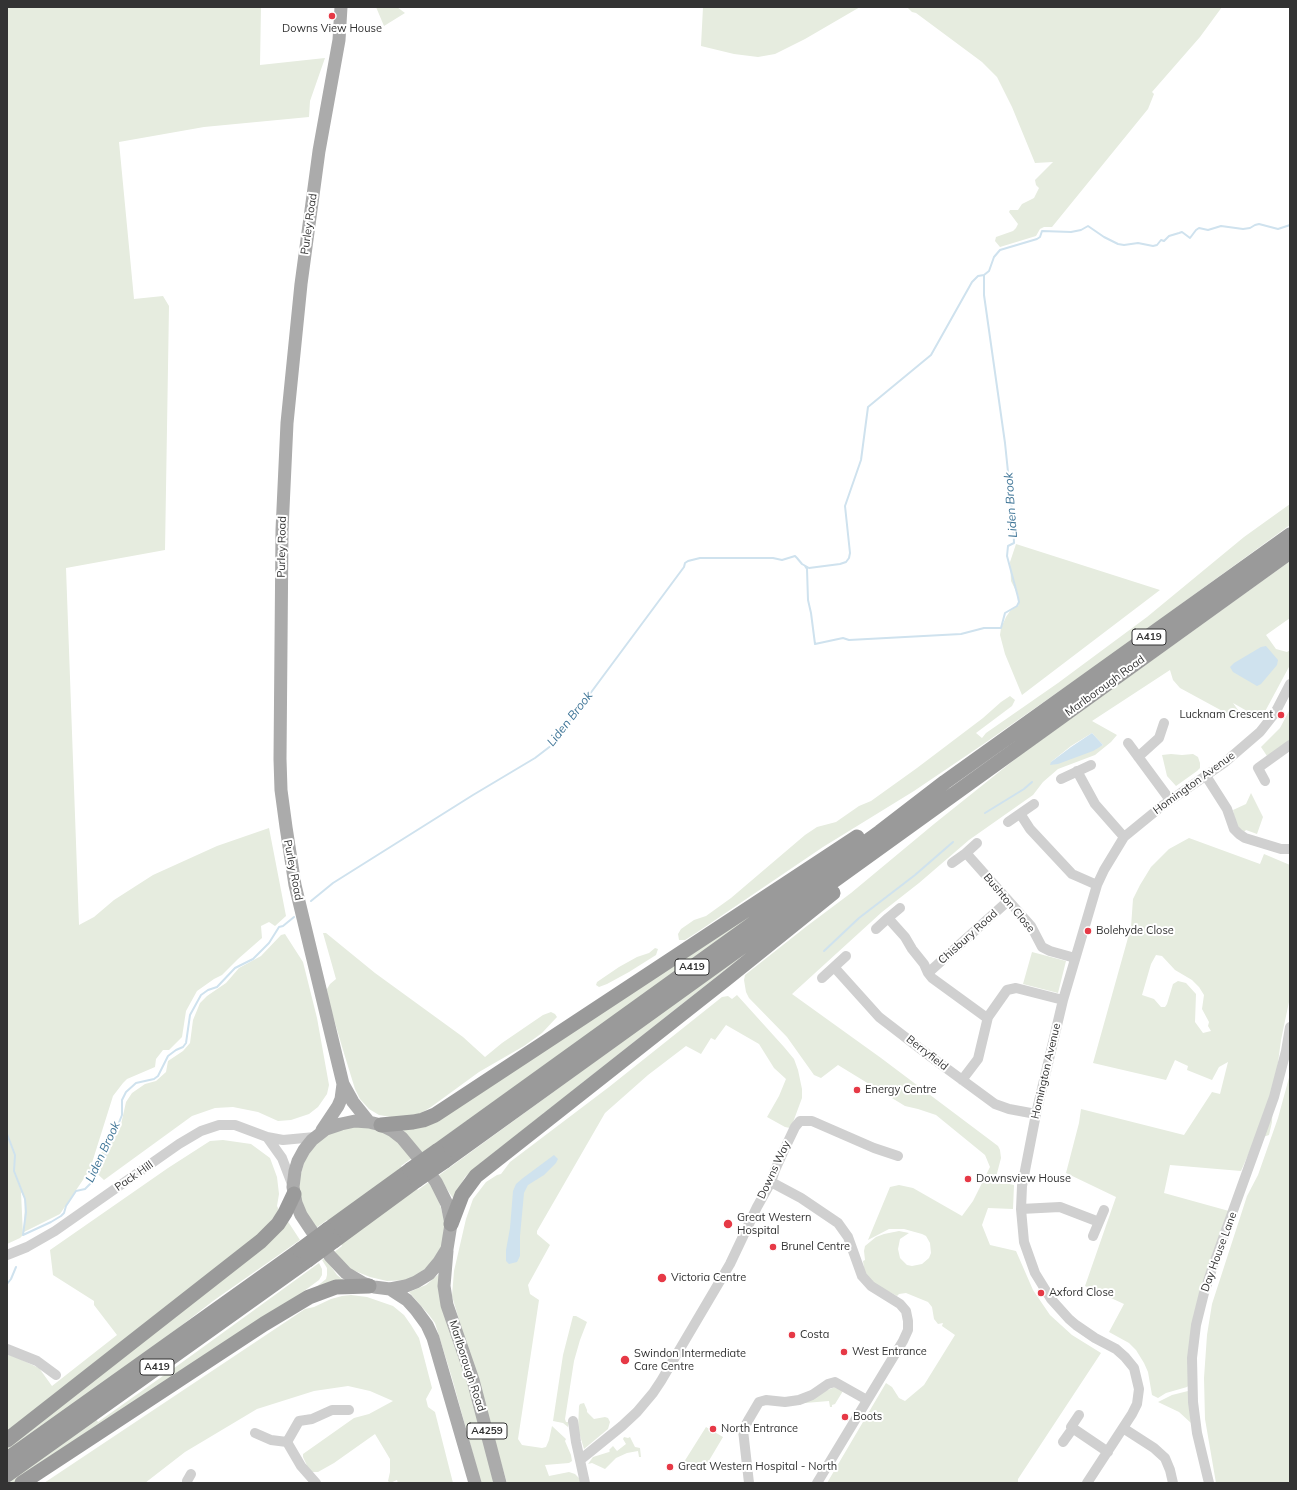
<!DOCTYPE html>
<html>
<head>
<meta charset="utf-8">
<style>
	body { margin:0 }
	#map { position:relative; width:1297px; height:1490px; overflow:hidden; background:#fff; font-family:Mulish,sans-serif }
	canvas { display:block }
	.frame { position:absolute; inset:0; border:8px solid #333; pointer-events:none }
</style>
</head>
<body>
<div id="map">
<canvas width="1297" height="1490"></canvas>
<div class="frame"></div>
</div>
<script>
const ctx = document.querySelector('canvas').getContext('2d');
ctx.lineJoin = 'round';
function paint(path, color) {
  ctx.fillStyle = color;
  ctx.fill(path, 'evenodd');
}
function toPath(rows) {
  const path = new Path2D();
  for (const r of rows) {
    path.moveTo(r[0], r[1]);
    for (let i = 2; i < r.length; i += 2) path.lineTo(r[i], r[i + 1]);
  }
  return path;
}
function trace(path, color, width, dash) {
  ctx.strokeStyle = color;
  ctx.lineWidth = width;
  ctx.lineCap = dash ? 'butt' : 'round';
  ctx.setLineDash(dash || []);
  ctx.stroke(path);
}
function drawText(font, color, halo, rows, align = 'center') {
  ctx.font = font + ' Mulish,sans-serif';
  ctx.lineWidth = 4;
  ctx.setLineDash([]);
  ctx.textBaseline = 'middle';
  ctx.strokeStyle = halo;
  ctx.fillStyle = color;
  for (const [text, x, y, turn = 0] of rows) {
    ctx.save();
    ctx.translate(x, y);
    ctx.rotate((+turn || 0) * Math.PI / 180);
    ctx.textAlign = isNaN(turn) ? turn : align;
    if (halo) ctx.strokeText(text, 0, 0);
    ctx.fillText(text, 0, 0);
    ctx.restore();
  }
}
paint(toPath([
	[7,7,261,7,260,65,325,58,310,101,309,117,204,127,119,142,134,299,163,296,169,306,165,550,66,568,79,925,94,917,114,900,153,875,217,846,269,828,286,916,275,926,269,922,261,926,262,938,238,959,222,975,214,979,197,991,186,1011,182,1037,169,1050,163,1050,156,1059,155,1067,127,1079,123,1083,113,1096,91,1166,120,1129,126,1102,132,1093,145,1084,156,1081,166,1072,168,1061,183,1051,190,1043,193,1020,200,1003,207,996,226,983,239,968,261,956,281,935,285,934,303,962,317,1018,329,1085,327,1094,318,1107,309,1114,291,1120,278,1121,258,1112,233,1107,215,1108,192,1116,104,1180,91,1168,60,1214,24,1232,25,1199,21,1192,23,1235,20,1238,7,1244],
	[376,7,397,7,405,13,384,26],
	[703,7,860,7,805,39,775,54,758,57,734,54,701,46],
	[907,7,1222,7,1200,37,1152,92,1154,94,1148,109,1052,227,1044,227,1040,229,1036,236,1000,247,995,241,996,237,1013,231,1016,228,1018,224,1009,212,1010,210,1018,210,1022,204,1034,198,1039,188,1036,185,1035,180,1053,162,1035,163,1012,107,997,77,982,62,916,13,912,12],
	[1290,504,1290,525,1111,655,985,743,914,791,823,847,696,933,685,940,679,940,678,934,681,929,694,920,706,916,731,898,805,835,817,827,836,822,859,806,871,801,917,768,983,718,1001,702,1010,696,1015,700,1012,706,976,733,982,738,986,733,1058,683,1147,617,1244,537],
	[1016,544,1160,590,1022,695,1005,654,1000,635,1001,628,1006,617,1010,611,1019,605,1019,597,1011,581,1010,562],
	[1290,561,1290,618,1266,635,1276,649,1287,652,1290,650,1290,665,1261,719,1233,703,1241,714,1239,717,1226,713,1180,688,1173,680,1170,670,1092,721,1117,735,1111,742,1095,755,1058,769,1043,782,1033,795,969,840,919,883,882,912,792,994,881,1058,998,1146,1000,1150,1001,1158,995,1181,1014,1185,1013,1209,988,1208,982,1225,990,1245,1016,1251,1033,1290,1050,1315,1072,1335,1101,1353,1018,1479,1018,1483,827,1483,886,1383,892,1387,899,1398,905,1401,924,1385,955,1335,942,1326,943,1323,938,1324,934,1319,932,1307,928,1302,906,1293,899,1294,897,1296,874,1284,865,1275,863,1261,865,1260,864,1251,865,1246,876,1237,884,1234,899,1231,909,1233,900,1239,898,1249,900,1258,907,1265,912,1266,922,1264,929,1258,931,1253,930,1243,926,1236,922,1234,904,1229,889,1229,868,1240,890,1187,899,1185,913,1188,962,1216,973,1201,990,1167,985,1155,936,1115,918,1109,905,1106,838,1065,821,1078,814,1075,787,1037,749,998,746,992,744,980,745,975,807,926,851,893,934,824,1019,756],
	[1092,733,1103,745,1083,754,1051,762,1071,746],
	[1290,709,1290,742,1267,756,1261,747,1280,728],
	[1171,754,1182,755,1193,754,1198,757,1200,763,1200,768,1197,771,1176,786,1167,776,1163,759,1162,755],
	[1251,793,1263,817,1257,834,1246,830,1244,832,1240,829,1236,824,1233,810,1246,804],
	[1189,838,1260,864,1264,854,1290,865,1290,997,1281,1040,1273,1100,1272,1122,1269,1135,1263,1137,1256,1137,1241,1171,1170,1165,1164,1193,1229,1211,1206,1281,1189,1385,1187,1387,1166,1393,1158,1398,1152,1395,1148,1372,1144,1363,1136,1350,1129,1343,1109,1332,1124,1304,1085,1286,1116,1197,1066,1173,1079,1123,1081,1109,1184,1135,1212,1092,1220,1094,1228,1062,1219,1067,1212,1080,1187,1070,1188,1066,1175,1060,1166,1080,1093,1063,1131,927,1133,899,1140,885,1151,867,1169,849],
	[1156,955,1162,956,1175,970,1192,980,1199,987,1204,995,1202,1009,1209,1022,1208,1026,1211,1031,1203,1033,1195,1022,1196,994,1186,983,1178,981,1173,984,1167,1004,1165,1007,1161,1007,1154,999,1142,995,1151,964],
	[798,883,422,1153,403,1130],
	[777,929,477,1166,465,1177,453,1198,438,1176],
	[323,933,326,933,375,973,463,1037,485,1057,502,1043,543,1015,551,1012,555,1014,557,1017,542,1033,524,1046,479,1072,431,1107,418,1115,391,1117,379,1115,369,1109,360,1099,355,1089,343,1050,328,999,327,989,330,984,336,979],
	[655,948,658,949,656,955,629,972,607,984,599,987,596,985,597,982,619,967,637,957,649,953],
	[1032,952,1066,961,1058,993,1023,984],
	[737,995,784,1047,794,1059,798,1070,802,1089,802,1098,792,1125,790,1128,785,1127,767,1117,779,1096,786,1079,774,1068,759,1044,726,1025,715,1040,711,1038,701,1054,686,1046,648,1075,605,1113,537,1231,537,1234,550,1245,528,1285,530,1294,539,1300,518,1439,522,1445,542,1448,546,1447,549,1440,552,1426,566,1439,565,1441,571,1455,572,1461,569,1463,545,1465,549,1476,569,1472,575,1474,580,1479,581,1483,507,1483,452,1296,454,1271,466,1219,473,1199,486,1182,497,1175,501,1174,510,1162,609,1087,722,997,728,996,732,999],
	[1290,1074,1290,1483,1216,1483,1205,1419,1204,1378,1207,1335,1212,1304,1247,1196,1258,1175,1278,1118],
	[362,1126,392,1135,412,1158,401,1166,404,1170,330,1223,327,1220,316,1228,305,1213,299,1191,299,1180,305,1160,315,1143,334,1130],
	[223,1140,251,1144,270,1158,277,1177,279,1194,277,1206,279,1210,275,1216,261,1232,7,1434,7,1353,39,1368,52,1386,117,1335,94,1305,94,1301,53,1275,50,1250,168,1168,210,1141],
	[429,1182,437,1194,445,1223,442,1246,429,1266,409,1280,387,1281,370,1277,350,1269,333,1253,342,1246,340,1242,416,1188,418,1190],
	[287,1220,300,1240,213,1301,177,1329,7,1451,7,1445],
	[325,1258,337,1275,343,1280,316,1287,326,1279,327,1275,327,1268,322,1260],
	[319,1263,322,1269,322,1275,319,1280,304,1291,305,1294,17,1483,7,1483,96,1419,98,1422,177,1366],
	[439,1274,462,1358,495,1483,481,1483,452,1378,435,1323,429,1315,409,1292,426,1285],
	[351,1295,367,1297,393,1306,404,1315,411,1325,419,1338,432,1388,426,1399,428,1407,435,1412,453,1483,398,1483,397,1480,390,1483,388,1481,390,1472,390,1459,375,1434,334,1463,318,1472,310,1472,303,1457,303,1454,354,1418,369,1414,393,1401,370,1391,348,1386,314,1391,257,1409,185,1452,145,1483,44,1483,305,1309,314,1307,331,1299,342,1296],
	[573,1316,576,1316,587,1322,580,1340,574,1361,565,1419,566,1422,569,1422,568,1427,563,1423,553,1421,563,1355],
	[835,1387,843,1391,835,1404,832,1405,832,1407,830,1407,829,1401,793,1404],
	[1188,1391,1191,1423,1179,1412,1158,1402,1172,1395],
	[584,1403,587,1410,587,1412,594,1419,605,1417,608,1418,610,1422,608,1429,584,1449,578,1429,579,1406,580,1404],
	[706,1427,723,1437,707,1464,684,1462],
	[624,1437,628,1438,630,1437,635,1447,640,1448,641,1457,639,1457,638,1451,627,1453,616,1458,605,1469,592,1463,588,1464,593,1457,609,1452,610,1451,609,1450,613,1446,617,1451,626,1444,623,1439]
]), '#e6ecdf');
paint(toPath([
	[1266,646,1278,660,1277,665,1261,684,1257,686,1233,672,1230,667,1234,663,1261,647],
	[1092,733,1103,745,1093,751,1058,764,1050,765,1051,762,1071,747],
	[554,1155,558,1159,556,1163,544,1175,528,1185,524,1193,520,1236,520,1256,517,1262,509,1264,506,1261,506,1250,510,1228,513,1191,516,1184,523,1178]
]), '#cfe2ee');
trace(toPath([
	[805,566,807,569,808,600,811,613,815,644,843,638,849,640,961,634,984,628,1001,628,1005,613,1017,606,1019,602,1018,597,1007,556,1008,546,1014,543,1013,520,1005,443,984,295,984,275],
	[985,813,1024,789,1032,782],
	[311,901,333,883,473,795,535,758,552,745,684,567,685,563,688,561,700,558,773,558,782,560,795,556,797,558,802,564,809,568,840,564,846,562,849,558,850,553,845,506,861,460,868,407,931,355,972,282,978,276,984,275,989,271,994,257,1000,250,1037,239,1040,237,1042,231,1071,232,1081,230,1088,226,1104,237,1118,244,1124,245,1138,243,1153,246,1157,245,1161,240,1164,241,1169,236,1179,233,1182,232,1190,238,1196,230,1199,228,1208,230,1221,226,1243,229,1250,228,1255,225,1259,224,1278,229,1290,225],
	[824,951,859,918,915,875,953,842],
	[7,1134,15,1155,14,1171,25,1199,26,1212,23,1235],
	[23,1235,51,1222,61,1216,64,1213,66,1206,76,1191,85,1189,92,1182,101,1165,116,1130,122,1115,122,1100,126,1092,136,1083,154,1079,158,1076,168,1056,176,1050,183,1047,186,1043,190,1015,201,995,208,990,217,987,235,968,253,959,269,943,279,927,283,926,294,917],
	[7,1284,11,1279,16,1267]
]), '#cfe2ee', 2);
trace(toPath([
	[1128,743,1170,800],
	[1138,757,1159,738,1164,723],
	[1077,771,1095,804,1124,837],
	[1206,776,1227,809,1234,829,1239,834,1245,838,1281,849,1290,849],
	[1061,779,1091,765],
	[1265,781,1258,768,1290,745],
	[1021,815,1030,829,1072,874,1097,885],
	[1008,822,1034,804],
	[977,843,966,853,1031,926,1042,947,1050,951,1075,958],
	[952,863,966,853],
	[888,918,900,908],
	[876,929,888,918,905,937,912,949,924,964,928,973,932,978,987,1018],
	[846,956,834,967,879,1017,931,1057,995,1104,1009,1109,1036,1114],
	[928,973,1008,901],
	[822,978,834,967],
	[962,1080,978,1059,988,1017,1007,990,1016,988,1063,1000],
	[267,1137,282,1158,292,1184],
	[771,1182,801,1198,838,1223,848,1237,862,1276,871,1286,900,1304,906,1311,908,1321,908,1330,903,1341,817,1483],
	[1021,1209,1060,1207,1099,1222],
	[1093,1236,1104,1210],
	[7,1255,27,1247,55,1231,179,1144,201,1131,219,1125,235,1125,267,1137,283,1140,315,1137],
	[7,1349,37,1361,56,1375],
	[1079,1415,1071,1427,1108,1452],
	[573,1421,576,1442,585,1483],
	[1123,1428,1154,1448,1165,1458,1170,1470,1173,1483],
	[255,1433,271,1440,287,1442],
	[287,1442,299,1421,312,1419,332,1410,349,1410],
	[287,1442,301,1466,316,1483],
	[1063,1442,1073,1428],
	[580,1460,622,1426,637,1412,653,1393,661,1381,730,1264,757,1207,771,1182,775,1170,786,1146,795,1127,800,1121,812,1121,874,1148,898,1156],
	[187,1481,191,1474],
	[749,1483,743,1430,749,1419,759,1402,766,1400,785,1402,799,1400,812,1395,828,1384,835,1382,867,1400],
	[1087,1483,1132,1414,1137,1404,1139,1389,1134,1368,1125,1357,1116,1349,1095,1338,1076,1325,1069,1319,1051,1299,1035,1273,1024,1242,1021,1209,1022,1186,1036,1114,1063,1000,1097,885,1104,870,1124,837,1162,806,1224,763,1260,732,1275,713,1290,684],
	[1209,1483,1197,1433,1193,1402,1192,1358,1196,1325,1204,1293,1212,1269,1274,1097,1286,1051,1290,1027]
]), '#d0d0d0', 10);
trace(toPath([
	[341,7,339,40,319,151,301,284,287,423,282,530,280,759,281,790,286,827,295,885,343,1084,353,1102,369,1122],
	[355,1121,369,1122,381,1125,393,1131,402,1138,417,1156,436,1182,447,1204,451,1224,447,1249,439,1262,429,1274,416,1282,406,1286,390,1289,374,1287,363,1283,346,1273,330,1256,311,1230,301,1215,296,1203,293,1187,295,1171,298,1161,304,1150,312,1140,326,1129,341,1124,355,1121],
	[322,1130,338,1106,341,1099,343,1084],
	[447,1251,444,1286,447,1305,473,1380,500,1483],
	[390,1289,407,1300,416,1310,427,1325,433,1338,475,1483]
]), '#ababab', 13);
trace(toPath([
	[381,1125,413,1122,423,1120,435,1115,857,837],
	[437,1151,880,832,945,782,1290,535],
	[445,1161,1290,552],
	[451,1224,462,1195,476,1176,726,979,833,893],
	[327,1230,410,1170],
	[334,1241,417,1180],
	[7,1440,261,1241,278,1224,285,1213,294,1194],
	[7,1459,300,1250],
	[7,1475,308,1260],
	[22,1483,264,1324,309,1297,336,1287,369,1286]
]), '#9a9a9a', 15);
trace(toPath([
	[410,1170,437,1151],
	[417,1180,445,1161],
	[300,1250,327,1230],
	[308,1260,334,1241]
]), '#9a9a9a', 15);
for (const [x, y, r, color] of [
	[332,16,4,"#e63946"],
	[1281,715,4,"#e63946"],
	[1088,931,4,"#e63946"],
	[857,1090,4,"#e63946"],
	[968,1179,4,"#e63946"],
	[728,1224,5,"#e63946"],
	[773,1247,4,"#e63946"],
	[662,1278,5,"#e63946"],
	[1041,1293,4,"#e63946"],
	[792,1335,4,"#e63946"],
	[844,1352,4,"#e63946"],
	[625,1360,5,"#e63946"],
	[845,1417,4,"#e63946"],
	[713,1429,4,"#e63946"],
	[670,1467,4,"#e63946"]
]) {
  const dot = new Path2D();
  dot.arc(x, y, r, 0, 2 * Math.PI);
  ctx.fillStyle = color;
  ctx.fill(dot);
  trace(dot, '#fff', 1.5);
}
for (const [x, y, w] of [
	[1149,637,34],
	[692,967,34],
	[157,1367,34],
	[487,1431,40]
]) {
  const box = new Path2D();
  box.roundRect(x - w / 2, y - 8, w, 16, 3);
  ctx.fillStyle = '#fff';
  ctx.fill(box);
  trace(box, '#333', 1);
}
drawText('bold 10px', '#333', null, [
	["A419",1149,637],
	["A419",692,967],
	["A419",157,1367],
	["A4259",487,1431]
]);
drawText('11px', '#333', '#fff', [
	["Downs View House",332,29,"center"],
	["Lucknam Crescent",1273,715,"right"],
	["Bolehyde Close",1096,931],
	["Energy Centre",865,1090],
	["Downsview House",976,1179],
	["Great Western",737,1218],
	["Hospital",737,1231],
	["Brunel Centre",781,1247],
	["Victoria Centre",671,1278],
	["Axford Close",1049,1293],
	["Costa",800,1335],
	["West Entrance",852,1352],
	["Swindon Intermediate",634,1354],
	["Care Centre",634,1367],
	["Boots",853,1417],
	["North Entrance",721,1429],
	["Great Western Hospital - North",678,1467]
], 'left');
drawText('11px', '#333', '#fff', [
	["Purley Road",309,224,-82],
	["Purley Road",282,547,-89],
	["Marlborough Road",1105,686,-36],
	["Homington Avenue",1194,783,-36],
	["Purley Road",293,870,79],
	["Bushton Close",1009,903,50],
	["Chisbury Road",968,937,-42],
	["Berryfield",927,1053,38],
	["Homington Avenue",1046,1071,-77],
	["Downs Way",774,1170,-65],
	["Pack Hill",134,1176,-35],
	["Day House Lane",1219,1252,-70],
	["Marlborough Road",467,1366,72]
]);
drawText('italic 12px', '#3f7597', '#fff', [
	["Liden Brook",1011,505,-94],
	["Liden Brook",570,719,-52],
	["Liden Brook",103,1152,-65]
]);
</script>
</body>
</html>
